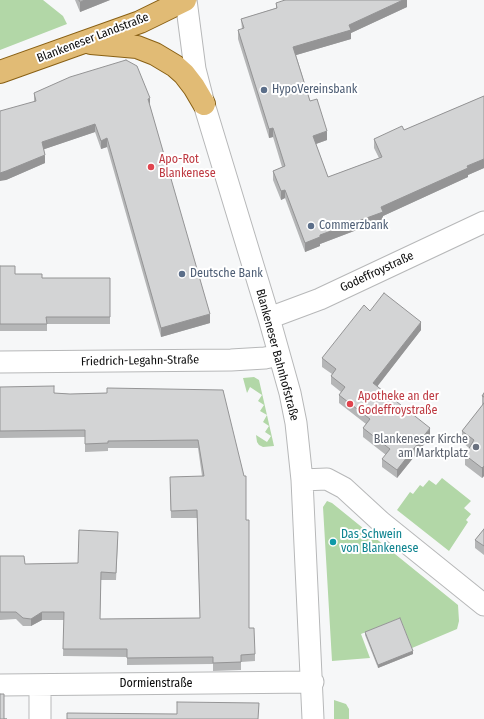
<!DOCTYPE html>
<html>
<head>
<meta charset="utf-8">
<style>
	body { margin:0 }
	canvas { display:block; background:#f6f7f8 }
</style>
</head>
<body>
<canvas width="484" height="719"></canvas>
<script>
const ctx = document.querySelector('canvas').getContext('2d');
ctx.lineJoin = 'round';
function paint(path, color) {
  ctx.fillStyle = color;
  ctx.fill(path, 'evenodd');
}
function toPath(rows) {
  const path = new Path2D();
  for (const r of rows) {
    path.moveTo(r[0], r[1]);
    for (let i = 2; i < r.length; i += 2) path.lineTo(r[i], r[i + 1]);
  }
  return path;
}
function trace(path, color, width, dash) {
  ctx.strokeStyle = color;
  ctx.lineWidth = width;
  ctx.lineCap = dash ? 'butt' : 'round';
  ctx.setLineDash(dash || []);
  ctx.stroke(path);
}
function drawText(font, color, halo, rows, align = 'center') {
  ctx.font = font + ' "Fira Sans Condensed",sans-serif';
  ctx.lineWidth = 4;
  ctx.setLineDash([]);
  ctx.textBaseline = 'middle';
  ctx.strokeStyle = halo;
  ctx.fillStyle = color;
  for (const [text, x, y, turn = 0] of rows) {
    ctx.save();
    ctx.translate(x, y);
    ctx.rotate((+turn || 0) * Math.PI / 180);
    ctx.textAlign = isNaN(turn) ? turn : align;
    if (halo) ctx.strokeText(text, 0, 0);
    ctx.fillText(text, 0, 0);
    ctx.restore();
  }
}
paint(toPath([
	[0,0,43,0,63,16,67,24,0,50],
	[254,377,259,380,274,446,263,447,259,445,257,442,256,435,267,442,271,436,265,432,269,426,263,422,267,415,260,411,264,405,258,401,262,395,250,387,247,393,243,378],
	[442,478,471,501,464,508,471,514,466,520,468,522,449,551,397,510,410,492,413,494,420,485,423,487,429,480,436,485],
	[327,501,332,503,458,605,459,621,457,629,412,648,400,618,361,634,370,658,332,661,323,507],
	[334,700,346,704,349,709,349,719,334,719]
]), '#b2d7a7');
const minor = toPath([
	[186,0,195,69,204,104,269,318,290,393,296,423,302,480,313,719],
	[269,318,320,299,484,222],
	[0,362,231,360,265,358,279,355],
	[302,480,327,479,344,488,381,522,484,605],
	[0,685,313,682],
	[40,719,40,685]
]);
const major = toPath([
	[91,43,137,47,155,54,175,66,184,74,194,87,204,104],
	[0,72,140,22,185,0]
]);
trace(minor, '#b7b8b9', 23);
trace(major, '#896014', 24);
trace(minor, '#fff', 21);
trace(major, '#e1bb75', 22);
paint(toPath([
	[75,0,110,0,80,12],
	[407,0,407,7,351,33,351,39,296,55,310,101,327,140,316,144,328,177,379,158,374,148,374,139,404,130,484,96,484,168,468,175,468,177,383,216,383,220,320,244,320,246,305,252,285,198,281,200,273,180,273,171,282,167,273,137,269,138,238,39,238,30,242,29,241,19,276,8,276,3],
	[34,93,150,106,210,323,161,337,107,147,101,149,95,132,44,149,45,163,6,180,34,102],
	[0,266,15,274,42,278,110,278,110,324,47,324,47,331,0,331],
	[370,311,421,330,377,386,430,437,397,478,382,467,382,459,386,455,363,437,363,428,366,424,339,403,339,395,341,392,331,384,331,376,332,374,322,367,322,358],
	[0,387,54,393,70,394,223,390,249,628,255,654,255,661,241,662,241,670,213,671,213,664,127,665,127,657,63,656,64,620,42,620,31,626,23,626,16,619,0,620,0,556,25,564,78,563,118,539,116,580,101,580,100,619,200,618,197,518,171,518,170,484,202,476,198,448,108,448,108,451,85,452,85,437,0,438],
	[484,393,484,476,482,478,465,465,465,455,469,448,462,442,462,431,482,406,482,396],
	[484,529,484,555,475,548,475,540],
	[365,632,413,654,378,668,365,635]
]), '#b5b6b7');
paint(toPath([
	[85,0,110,0,80,12,80,2],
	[403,0,407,0,407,7,351,33,351,39,293,56,293,47,349,25],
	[150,98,150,106,148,99],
	[95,124,95,132,42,150,42,142],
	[273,128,273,137,269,138,269,129],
	[327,131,327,140,313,145,313,136],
	[107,138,107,147,101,149,101,141],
	[45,155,45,163,6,180,0,181,0,173],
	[484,159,484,168,468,175,468,177,383,216,383,220,320,244,320,246,305,252,305,243,320,235,381,207,467,166],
	[285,190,285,198,281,200,281,191],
	[210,314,210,323,161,337,161,328],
	[421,322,421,330,373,392,373,383],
	[430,428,430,437,397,478,397,470],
	[484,466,484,476,482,478,482,468],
	[42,612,42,620,31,626,31,619],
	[413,651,413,654,378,668,378,665]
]), '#949495');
const building = toPath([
	[79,0,85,0,80,2,79,0],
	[285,0,403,0,349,25,351,30,293,47,310,101,317,99,327,131,313,136,328,177,382,157,374,139,402,126,404,130,484,96,484,159,467,166,468,168,381,207,383,212,320,235,320,237,305,243,285,190,281,191,273,171,285,166,273,128,269,129,238,30,244,28,241,19,277,8,276,3,285,0],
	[126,60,137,66,150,98,148,99,210,314,161,328,107,138,101,141,95,124,42,142,45,155,6,171,0,173,0,111,36,101,34,93,70,77,126,60],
	[0,266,15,266,15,274,42,274,42,278,110,278,110,317,46,317,47,324,0,324,0,266],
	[384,293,421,322,373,383,430,428,397,470,382,459,390,449,363,428,370,419,339,395,345,387,331,376,336,369,322,358,364,305,370,311,384,293],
	[54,386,54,393,70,394,107,393,107,388,223,390,244,476,246,476,246,520,249,520,249,628,254,628,255,654,241,655,241,662,213,663,213,657,127,658,127,649,63,649,64,612,42,612,31,619,23,618,16,612,0,612,0,556,24,556,25,564,78,563,79,530,118,532,116,573,101,572,100,619,200,618,197,510,171,511,170,477,204,476,198,440,108,441,108,443,85,444,85,430,0,431,0,387,54,386],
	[484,393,484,397,482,396,484,393],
	[484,403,484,466,482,468,465,455,474,440,462,431,484,403],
	[484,529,484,546,475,540,484,529],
	[400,618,413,651,378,665,365,632,400,618],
	[0,694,4,694,4,719,7,719,0,719,0,694],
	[177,702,259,703,258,719,67,719,67,713,177,714,177,702]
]);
paint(building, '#d3d4d5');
trace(building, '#949495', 1);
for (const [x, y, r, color] of [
	[264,90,4,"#5c6f8a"],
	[151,167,4,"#e0444e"],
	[311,226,4,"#5c6f8a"],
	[182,274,4,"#5c6f8a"],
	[350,404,4,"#e0444e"],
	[476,447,4,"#6b7280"],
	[333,542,4,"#0f9aa8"]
]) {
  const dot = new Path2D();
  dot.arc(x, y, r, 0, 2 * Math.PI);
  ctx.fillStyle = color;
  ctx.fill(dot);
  trace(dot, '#fff', 1.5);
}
drawText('12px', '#0c0c0c', '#fff', [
	["Blankeneser Landstraße",93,38,-21],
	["Godeffroystraße",377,272,-25],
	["Blankeneser Bahnhofstraße",277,355,75],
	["Friedrich-Legahn-Straße",140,361,-1],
	["Dormienstraße",156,684]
]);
drawText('12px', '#4e5e75', '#fff', [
	["HypoVereinsbank",272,90],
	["Commerzbank",319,226],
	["Deutsche Bank",190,274]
], 'left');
drawText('12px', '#be3a42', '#fff', [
	["Apo-Rot",159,160],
	["Blankenese",159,174],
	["Apotheke an der",358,397],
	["Godeffroystraße",358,411]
], 'left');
drawText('12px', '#5b616d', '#fff', [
	["Blankeneser Kirche",468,440],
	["am Marktplatz",468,454]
], 'right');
drawText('12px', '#0d838f', '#fff', [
	["Das Schwein",341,535],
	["von Blankenese",341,549]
], 'left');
</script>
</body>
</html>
